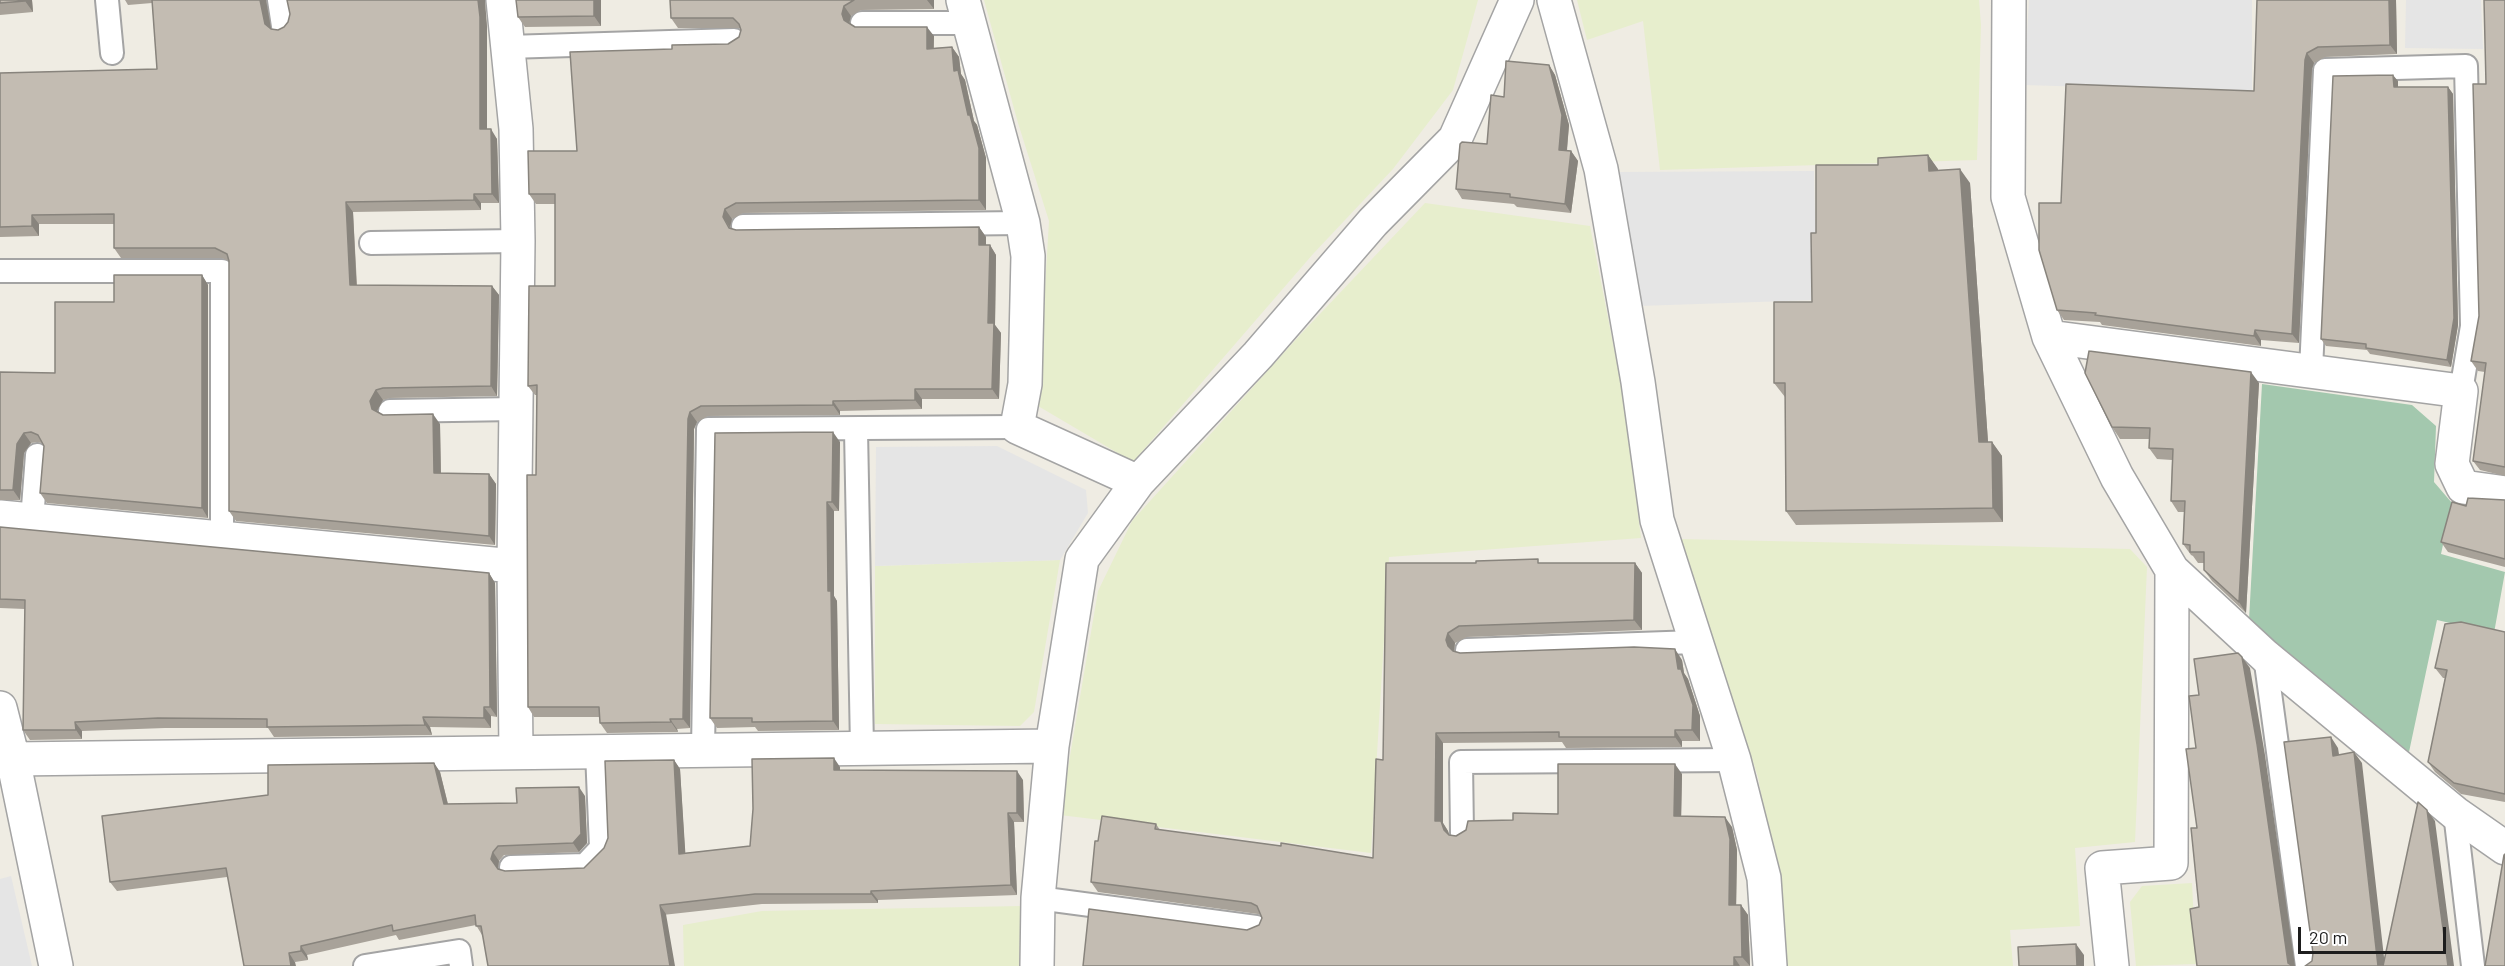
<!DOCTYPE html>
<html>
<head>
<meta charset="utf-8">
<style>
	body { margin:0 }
	#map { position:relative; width:2505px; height:966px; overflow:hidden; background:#efece3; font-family:Barlow,sans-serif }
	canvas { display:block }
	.scale { position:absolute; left:2298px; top:927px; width:148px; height:27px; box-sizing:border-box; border:3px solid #1d1d1d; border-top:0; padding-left:8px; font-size:18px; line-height:21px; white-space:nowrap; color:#1d1d1d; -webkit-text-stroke:4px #fff; paint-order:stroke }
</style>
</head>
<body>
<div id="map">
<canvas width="2505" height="966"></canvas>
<div class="scale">20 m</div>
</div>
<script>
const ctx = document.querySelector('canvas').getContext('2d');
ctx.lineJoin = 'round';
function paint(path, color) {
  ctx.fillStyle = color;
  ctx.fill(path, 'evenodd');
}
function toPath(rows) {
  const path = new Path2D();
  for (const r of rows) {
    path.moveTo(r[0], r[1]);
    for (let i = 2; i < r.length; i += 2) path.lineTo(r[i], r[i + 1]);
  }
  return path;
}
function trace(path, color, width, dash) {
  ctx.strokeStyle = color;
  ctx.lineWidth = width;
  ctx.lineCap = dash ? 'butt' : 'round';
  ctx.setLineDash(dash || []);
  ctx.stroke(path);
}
paint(toPath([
	[984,0,1478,0,1453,90,1393,169,1313,254,1133,462,1038,406,1049,221,1018,123],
	[1577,0,1979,0,1981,25,1977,160,1660,170,1643,21,1587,40],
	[1425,203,1590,226,1623,394,1641,538,1389,557,1371,853,1060,815,1098,591,1132,521,1300,335],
	[1679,539,2130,549,2147,567,2135,842,2075,848,2080,926,2010,930,2013,966,1785,966,1782,909,1758,777],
	[1060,560,1034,712,1020,726,875,724,875,566],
	[2192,883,2196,964,2136,966,2130,902,2142,886],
	[1021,906,1019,966,684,966,683,925,762,911]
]), '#e7eecd');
paint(toPath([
	[2262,384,2412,405,2436,426,2434,482,2452,503,2441,554,2505,572,2494,633,2437,620,2409,752,2249,620]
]), '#a3c8ae');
paint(toPath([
	[2029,0,2252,0,2252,92,2024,85],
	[2406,0,2481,0,2483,49,2405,48],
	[1814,171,1817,300,1639,306,1617,172],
	[997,446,1086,490,1088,513,1060,560,875,566,876,447],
	[11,876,32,966,0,966,0,879]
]), '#e5e5e5');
const lane = toPath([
	[107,0,112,53],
	[279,0,283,26],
	[862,23,968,23],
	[508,47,734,40],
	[743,226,1023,223],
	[371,243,518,241],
	[0,271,222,271,222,538],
	[2311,370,2325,70,2466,66,2472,326,2461,391],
	[390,411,516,409],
	[856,430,862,748],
	[32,520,37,455],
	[1467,650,1695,642],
	[2265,656,2307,966],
	[703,750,708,429,1017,427],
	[2455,813,2473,966],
	[1462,833,1461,762,1734,760],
	[511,867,585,865,601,848,597,752],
	[1038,898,1256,927],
	[365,966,459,951,461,966]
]);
const street = toPath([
	[503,0,516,129,518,241,514,566,516,752],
	[963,0,1023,223,1028,256,1025,384,1017,427,1138,482],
	[1554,0,1601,169,1638,382,1657,520,1734,760,1764,878,1770,966],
	[2009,0,2008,197,2049,337,2117,477,2172,570,2265,656,2455,813,2505,848],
	[2049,337,2461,391,2452,464,2463,487,2505,493],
	[0,517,514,566],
	[0,708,13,759,56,966],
	[13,759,1052,746],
	[1037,966,1038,898,1052,746,1082,559,1138,482,1258,355,1373,222,1455,139,1517,0],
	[2112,966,2102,868,2171,863,2172,570]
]);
trace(lane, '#a4a4a4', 26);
trace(street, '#a4a4a4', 36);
trace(lane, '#fff', 22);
trace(street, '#fff', 33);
paint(toPath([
	[0,0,32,0,33,12,0,15],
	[125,0,266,0,271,29,278,30,484,2,487,27,487,129,497,139,499,203,481,203,481,210,353,212,357,285,492,286,499,295,497,396,390,398,383,400,377,411,383,415,440,424,441,474,489,474,496,484,495,545,236,521,229,511,229,261,222,258,121,258,114,248,114,224,39,224,39,236,0,237,0,73,157,69,152,3,128,5],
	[601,0,601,26,525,27,518,17],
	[670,0,934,0,934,9,861,10,851,16,849,23,855,27,934,36,934,48,952,47,959,57,961,74,965,80,974,121,977,125,986,158,986,210,743,213,732,219,730,227,730,228,736,230,979,227,986,237,986,245,990,245,996,255,995,325,1001,333,999,399,922,399,922,409,840,411,840,415,708,416,697,422,694,429,690,728,677,729,678,732,607,733,600,723,600,717,534,717,528,707,536,475,537,395,535,395,528,386,555,286,555,204,536,204,529,194,577,151,672,49,728,44,739,37,741,30,740,28,678,28,671,18],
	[2257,0,2396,0,2397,54,2325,57,2314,63,2312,69,2299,343,2261,340,2261,346,2102,325,2100,322,2064,320,2057,310,2061,203,2254,91],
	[2505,0,2505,476,2480,470,2473,461,2485,372,2478,371,2471,361,2479,316,2486,84],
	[1549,65,1555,75,1569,125,1567,151,1571,151,1578,161,1571,213,1517,207,1514,204,1462,199,1456,189,1487,144,1504,97],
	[2398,81,2398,87,2448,87,2453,94,2458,325,2451,367,2370,354,2367,350,2326,346,2321,339],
	[1928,155,1938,170,1970,183,1988,442,1992,442,2002,456,2003,522,1796,525,1786,511,1785,397,1774,383,1878,165],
	[202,275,208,285,208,518,47,503,40,493,44,446,42,443,37,442,31,443,24,453,20,500,0,500,0,372,55,373,114,302],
	[2259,383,2246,613,2212,581,2204,570,2204,563,2198,563,2193,556,2191,555,2183,544,2184,512,2178,512,2171,501,2172,460,2157,459,2149,448,2149,439,2120,439,2112,427],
	[840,442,839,511,834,511,834,596,837,601,839,730,758,731,755,727,717,728,710,718],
	[2505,500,2505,567,2448,552,2441,542,2466,506],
	[0,527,489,573,495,583,497,717,491,716,491,728,430,727,432,735,274,737,268,728,165,728,82,731,82,739,30,740,23,730,25,609,0,608],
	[1476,563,1635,563,1642,573,1642,630,1467,637,1455,643,1454,652,1460,653,1682,660,1684,673,1688,679,1700,716,1700,741,1682,741,1682,747,1566,748,1562,742,1443,743,1443,823,1448,831,1449,835,1456,836,1513,820,1558,814,1682,774,1681,816,1732,827,1737,850,1736,905,1741,905,1748,915,1750,966,1083,966,1247,930,1259,925,1262,918,1261,915,1258,914,1098,892,1091,882,1098,841,1156,824,1160,830,1373,858,1383,760],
	[2505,632,2505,802,2461,794,2435,772,2428,762,2445,678,2443,678,2435,668],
	[674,760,680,769,685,853,750,846,840,767,840,770,1023,780,1024,822,1014,822,1017,895,878,900,878,903,762,904,482,935,476,925,399,940,396,935,307,955,308,960,295,962,227,877,117,891,110,882,268,795,434,763,440,772,448,804,517,803,585,796,587,843,579,852,504,855,499,861,498,868,499,870,505,871,584,868,604,848]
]), '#a8a299');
paint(toPath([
	[25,0,32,0,33,12,25,1],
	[260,0,266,0,272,34,265,24],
	[478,0,485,0,487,27,487,139,480,129],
	[594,0,601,0,601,26,594,16],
	[927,0,934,0,934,9],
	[2389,0,2396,0,2397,54,2390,45],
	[844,6,851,16,849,24,844,20,842,14],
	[927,27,934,36,933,59,927,49],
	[952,47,959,57,961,74,965,80,974,121,977,125,986,158,986,210,979,200,968,115,954,71],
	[2307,53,2314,63,2312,69,2299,343,2292,334,2305,60],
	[1549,65,1555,75,1569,125,1566,159,1559,150],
	[2393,75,2398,81,2398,94,2394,87],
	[2448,87,2453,94,2458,325,2451,367,2447,360],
	[491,129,497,139,499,203,492,194],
	[1571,151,1578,161,1571,213,1565,204],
	[1928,155,1938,169,1939,185,1929,171],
	[1960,169,1970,183,1989,456,1979,442],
	[474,194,481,203,481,210,474,200],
	[346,202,353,212,357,295,350,285],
	[725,209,732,219,730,227,736,237,723,217],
	[32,215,39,224,39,236,32,226],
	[979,227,986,237,986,255,979,245],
	[990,245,996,255,995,325,1001,333,999,399,992,389,988,323],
	[202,275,208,285,208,518,202,508],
	[492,286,499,295,497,396,491,386],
	[2255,330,2261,340,2261,346,2254,336],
	[2251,372,2259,383,2246,613,2239,602],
	[915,389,922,399,922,409,915,400],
	[376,390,383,400,377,411,379,418,372,409,370,401],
	[833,401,840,411,840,415,833,405],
	[690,412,697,422,694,429,690,728,683,719,688,419],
	[433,414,440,424,441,483,434,473],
	[833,432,840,442,839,511,832,502],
	[24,433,31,443,24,453,20,500,13,490,17,444],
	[1992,442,2002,456,2003,522,1993,508],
	[489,474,496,484,495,545,489,536],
	[827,502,834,511,834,596,837,601,839,730,833,721,828,591],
	[1635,563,1642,573,1642,630,1634,620],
	[489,573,495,583,497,717,490,707],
	[1448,633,1455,643,1454,650,1455,657,1448,646,1446,640],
	[1675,649,1682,660,1684,673,1688,679,1700,716,1700,741,1692,730,1678,669],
	[2242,657,2250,668,2265,755,2295,966,2291,966,2288,963],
	[484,707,491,716,491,728,484,718],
	[423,717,430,727,432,735,425,725],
	[670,719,677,729,678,732,671,722],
	[75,722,82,731,82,739,76,730],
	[1675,730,1682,741,1682,747,1675,737],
	[1436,733,1443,743,1443,823,1448,831,1451,840,1435,821],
	[2331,737,2338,748,2341,767,2333,756],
	[2354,752,2362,763,2385,966,2378,966],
	[834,758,840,767,840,779,834,770],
	[674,760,680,769,686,863,679,854],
	[434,763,440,772,450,813,444,804],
	[1675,764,1682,774,1681,826,1674,816],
	[1017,771,1023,780,1024,822,1017,813],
	[579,787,585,796,587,843,579,852,573,843],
	[2427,810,2435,821,2454,966,2448,966],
	[1008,813,1014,822,1017,895,1011,885],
	[1725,817,1732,827,1737,850,1736,915,1729,905],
	[493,852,499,861,498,868,504,879,491,859],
	[871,891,878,900,878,903,871,894],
	[660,905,666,914,675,966,670,966],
	[1741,905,1748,915,1750,966,1742,957],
	[2076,944,2084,955,2084,966,2077,966],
	[301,946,307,955,308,960,301,951],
	[289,953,295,962,296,966,291,966],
	[1734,957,1740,966,1734,966]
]), '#88847d');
const building = toPath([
	[0,0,25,0,25,1,0,3,0,0],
	[152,0,260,0,265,24,271,29,278,30,284,27,288,22,290,14,287,0,478,0,480,17,480,129,491,129,492,194,474,194,474,200,346,202,350,285,492,286,491,386,383,388,376,390,370,401,372,409,383,415,433,414,434,473,489,474,489,536,229,511,229,261,227,254,215,248,114,248,114,214,32,215,32,226,0,227,0,73,157,69,152,0],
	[516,0,594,0,594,16,518,17,516,0],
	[670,0,854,0,844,6,842,14,844,20,855,27,927,27,927,49,952,47,954,71,958,70,968,115,970,115,979,148,979,200,736,203,725,209,723,217,729,228,736,230,979,227,979,245,990,245,988,323,994,323,992,389,915,389,915,400,833,401,833,405,701,406,690,412,688,419,683,719,670,719,671,722,600,723,599,707,528,707,527,475,536,475,537,385,528,386,529,286,555,286,555,194,529,194,528,151,577,151,570,52,672,49,672,45,728,44,739,37,741,30,739,24,733,18,671,18,670,0],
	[2257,0,2389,0,2390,45,2318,47,2307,53,2305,60,2292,334,2255,330,2254,336,2095,315,2096,313,2057,310,2039,250,2039,203,2061,203,2066,84,2254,91,2257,0],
	[2484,0,2505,0,2505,467,2473,461,2486,363,2471,361,2479,316,2473,84,2486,84,2484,0],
	[1506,61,1549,65,1562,115,1559,150,1571,151,1565,204,1510,197,1510,194,1456,189,1460,144,1462,142,1487,144,1491,95,1504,97,1506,61],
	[2393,75,2394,87,2448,87,2454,318,2447,360,2366,348,2366,344,2321,339,2333,76,2393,75],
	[1928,155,1929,171,1960,169,1979,442,1992,442,1993,508,1786,511,1785,383,1774,383,1774,302,1812,302,1811,233,1816,233,1816,165,1878,165,1878,158,1928,155],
	[114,275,202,275,202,508,40,493,44,446,38,435,31,432,24,433,17,444,13,490,0,490,0,372,55,373,55,302,114,302,114,275],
	[2089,351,2251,372,2239,602,2204,570,2204,552,2190,552,2190,545,2183,544,2185,501,2171,501,2173,449,2149,448,2150,428,2112,427,2085,373,2089,351],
	[833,432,832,502,827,502,828,591,831,591,833,721,752,722,752,718,710,718,715,433,833,432],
	[2468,498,2505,500,2505,559,2441,542,2452,502,2466,506,2468,498],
	[0,527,489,573,490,707,484,707,484,718,423,717,425,725,267,727,267,719,158,718,75,722,76,730,23,730,25,600,0,599,0,527],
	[1538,559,1538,563,1635,563,1634,620,1459,626,1448,633,1446,640,1448,646,1453,651,1460,653,1634,647,1675,649,1678,669,1681,669,1693,705,1692,730,1675,730,1675,737,1559,737,1559,732,1436,733,1435,821,1441,821,1444,830,1449,835,1456,836,1466,830,1468,821,1513,820,1513,813,1558,814,1558,764,1675,764,1674,816,1725,817,1730,839,1729,905,1741,905,1742,957,1734,957,1734,966,1083,966,1089,909,1247,930,1259,925,1262,918,1257,906,1251,903,1091,882,1095,841,1098,841,1102,816,1156,824,1155,829,1281,846,1281,843,1373,858,1376,759,1383,760,1386,563,1476,563,1476,561,1538,559],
	[2461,622,2505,632,2505,794,2454,783,2428,762,2447,670,2435,668,2445,624,2461,622],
	[2238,653,2242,657,2257,744,2288,963,2293,966,2197,966,2190,909,2199,907,2191,828,2197,828,2186,749,2196,748,2189,696,2199,695,2194,659,2238,653],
	[2331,737,2333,756,2354,752,2378,966,2305,966,2312,961,2313,953,2284,742,2331,737],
	[834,758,834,770,1017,771,1017,813,1008,813,1011,885,871,891,871,894,755,894,660,905,670,966,488,966,481,926,476,926,475,915,393,931,392,925,301,946,301,951,289,953,291,966,244,966,226,868,110,882,102,816,268,795,268,765,434,763,444,804,517,803,516,788,579,787,581,834,573,843,498,846,493,852,491,859,498,869,505,871,584,868,604,848,608,838,605,761,674,760,679,854,750,846,753,809,752,759,834,758],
	[2418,802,2427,810,2448,966,2383,966,2418,802],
	[2505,854,2505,966,2485,966,2504,855,2505,854],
	[2076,944,2077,966,2019,966,2018,947,2076,944]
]);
paint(building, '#c3bcb2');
trace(building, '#88847d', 1.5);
</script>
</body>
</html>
